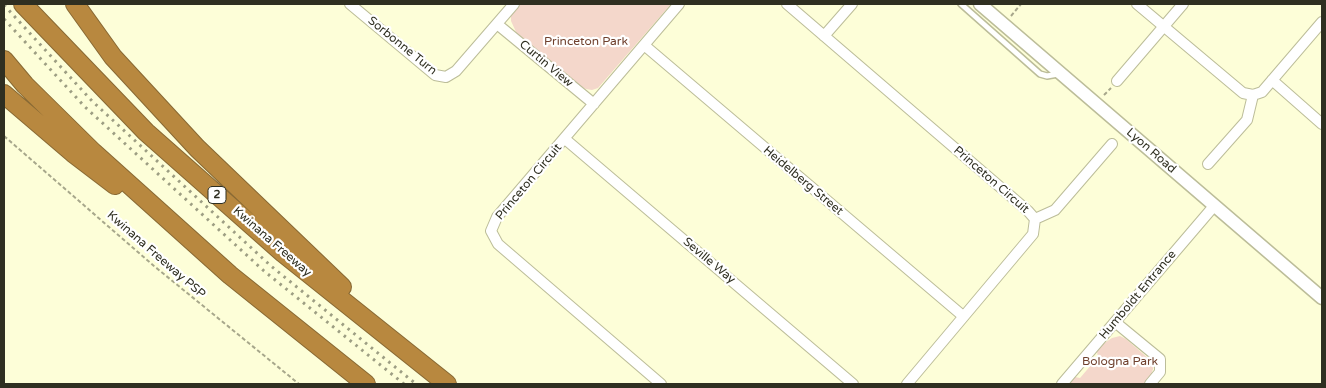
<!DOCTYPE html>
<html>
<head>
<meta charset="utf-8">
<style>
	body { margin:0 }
	#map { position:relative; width:1326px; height:388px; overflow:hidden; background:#fdfed8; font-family:"Varela Round",sans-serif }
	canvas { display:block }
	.frame { position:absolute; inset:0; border:5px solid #2f2f21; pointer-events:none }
</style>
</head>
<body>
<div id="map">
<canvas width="1326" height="388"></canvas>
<div class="frame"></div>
</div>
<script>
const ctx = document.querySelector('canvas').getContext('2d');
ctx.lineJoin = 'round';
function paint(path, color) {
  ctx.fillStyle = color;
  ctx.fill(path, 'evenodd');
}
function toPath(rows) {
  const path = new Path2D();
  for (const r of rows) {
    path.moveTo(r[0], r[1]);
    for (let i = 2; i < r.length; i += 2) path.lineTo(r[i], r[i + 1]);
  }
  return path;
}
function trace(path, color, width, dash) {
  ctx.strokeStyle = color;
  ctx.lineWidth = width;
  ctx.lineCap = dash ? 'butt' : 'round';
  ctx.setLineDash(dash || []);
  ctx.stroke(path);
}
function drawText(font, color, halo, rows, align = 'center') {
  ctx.font = font + ' "Varela Round",sans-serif';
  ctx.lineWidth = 4.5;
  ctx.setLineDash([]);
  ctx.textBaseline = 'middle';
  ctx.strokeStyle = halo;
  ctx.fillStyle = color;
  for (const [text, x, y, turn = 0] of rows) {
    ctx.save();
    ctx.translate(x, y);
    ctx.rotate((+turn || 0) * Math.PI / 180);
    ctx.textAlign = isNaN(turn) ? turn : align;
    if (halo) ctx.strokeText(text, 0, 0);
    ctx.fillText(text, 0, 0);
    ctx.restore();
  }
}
paint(toPath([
	[521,4,671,4,598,88,592,90,586,89,580,86,517,34,511,21,511,15],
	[1120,336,1126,339,1149,359,1154,366,1151,375,1143,384,1068,384,1075,377,1080,378,1098,357,1097,352,1103,344,1112,338]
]), '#f4d7cb');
const service = toPath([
	[961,4,1040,74,1047,76,1058,74]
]);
const minor = toPath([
	[350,4,435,75,446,77,456,71,514,4],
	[787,4,1028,211,1035,219,1033,234,907,384],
	[1137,4,1243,93,1253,95,1262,92,1322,22],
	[497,24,594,104],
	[824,36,852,4],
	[644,45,963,316],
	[1272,80,1322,124],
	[1117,81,1183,4],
	[565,139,853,384],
	[1208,164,1247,120,1253,95],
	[1035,219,1055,210,1112,144],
	[1115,322,1160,359,1160,372,1150,384],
	[661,384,498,244,491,231,497,217,679,4],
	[1062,384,1214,206]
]);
const tertiary = toPath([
	[980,4,1322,298]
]);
const motorway = toPath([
	[23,4,146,132,283,253,447,384],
	[75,4,113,57,197,148,342,287],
	[4,60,25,85,93,152,230,275,366,384],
	[4,94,73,153,115,185]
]);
trace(service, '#bcbd99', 8);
trace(minor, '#bcbd99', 12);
trace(tertiary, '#bcbd99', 15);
trace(motorway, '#886934', 20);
trace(toPath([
	[1011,16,1021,4],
	[1104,95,1111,88],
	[4,136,154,266,299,384]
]), '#a7a78b', 2, [4, 2.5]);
trace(service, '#fff', 5);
trace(minor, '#fff', 10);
trace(tertiary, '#fff', 12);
trace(motorway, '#b8883f', 18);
trace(toPath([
	[4,5,92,101,271,266,416,384],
	[4,19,85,107,264,271,404,384]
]), '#9d9e83', 3, [2.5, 5]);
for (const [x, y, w] of [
	[217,195,18]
]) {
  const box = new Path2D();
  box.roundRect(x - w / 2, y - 8.5, w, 17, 4);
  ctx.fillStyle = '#fff';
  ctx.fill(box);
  trace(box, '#2f2f21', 1);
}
drawText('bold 11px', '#2f2f21', null, [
	["2",217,195]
]);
drawText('12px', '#6f402d', '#fff', [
	["Princeton Park",586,42],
	["Bologna Park",1120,362]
]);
drawText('12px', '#2f2f21', '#fff', [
	["Sorbonne Turn",402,46,39],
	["Curtin View",546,64,40],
	["Lyon Road",1151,151,41],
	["Princeton Circuit",991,180,41],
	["Heidelberg Street",803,181,40],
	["Princeton Circuit",529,182,-50],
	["Kwinana Freeway",272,242,41],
	["Kwinana Freeway PSP",156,255,41],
	["Seville Way",709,261,40],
	["Humboldt Entrance",1138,295,-50]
]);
</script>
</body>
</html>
